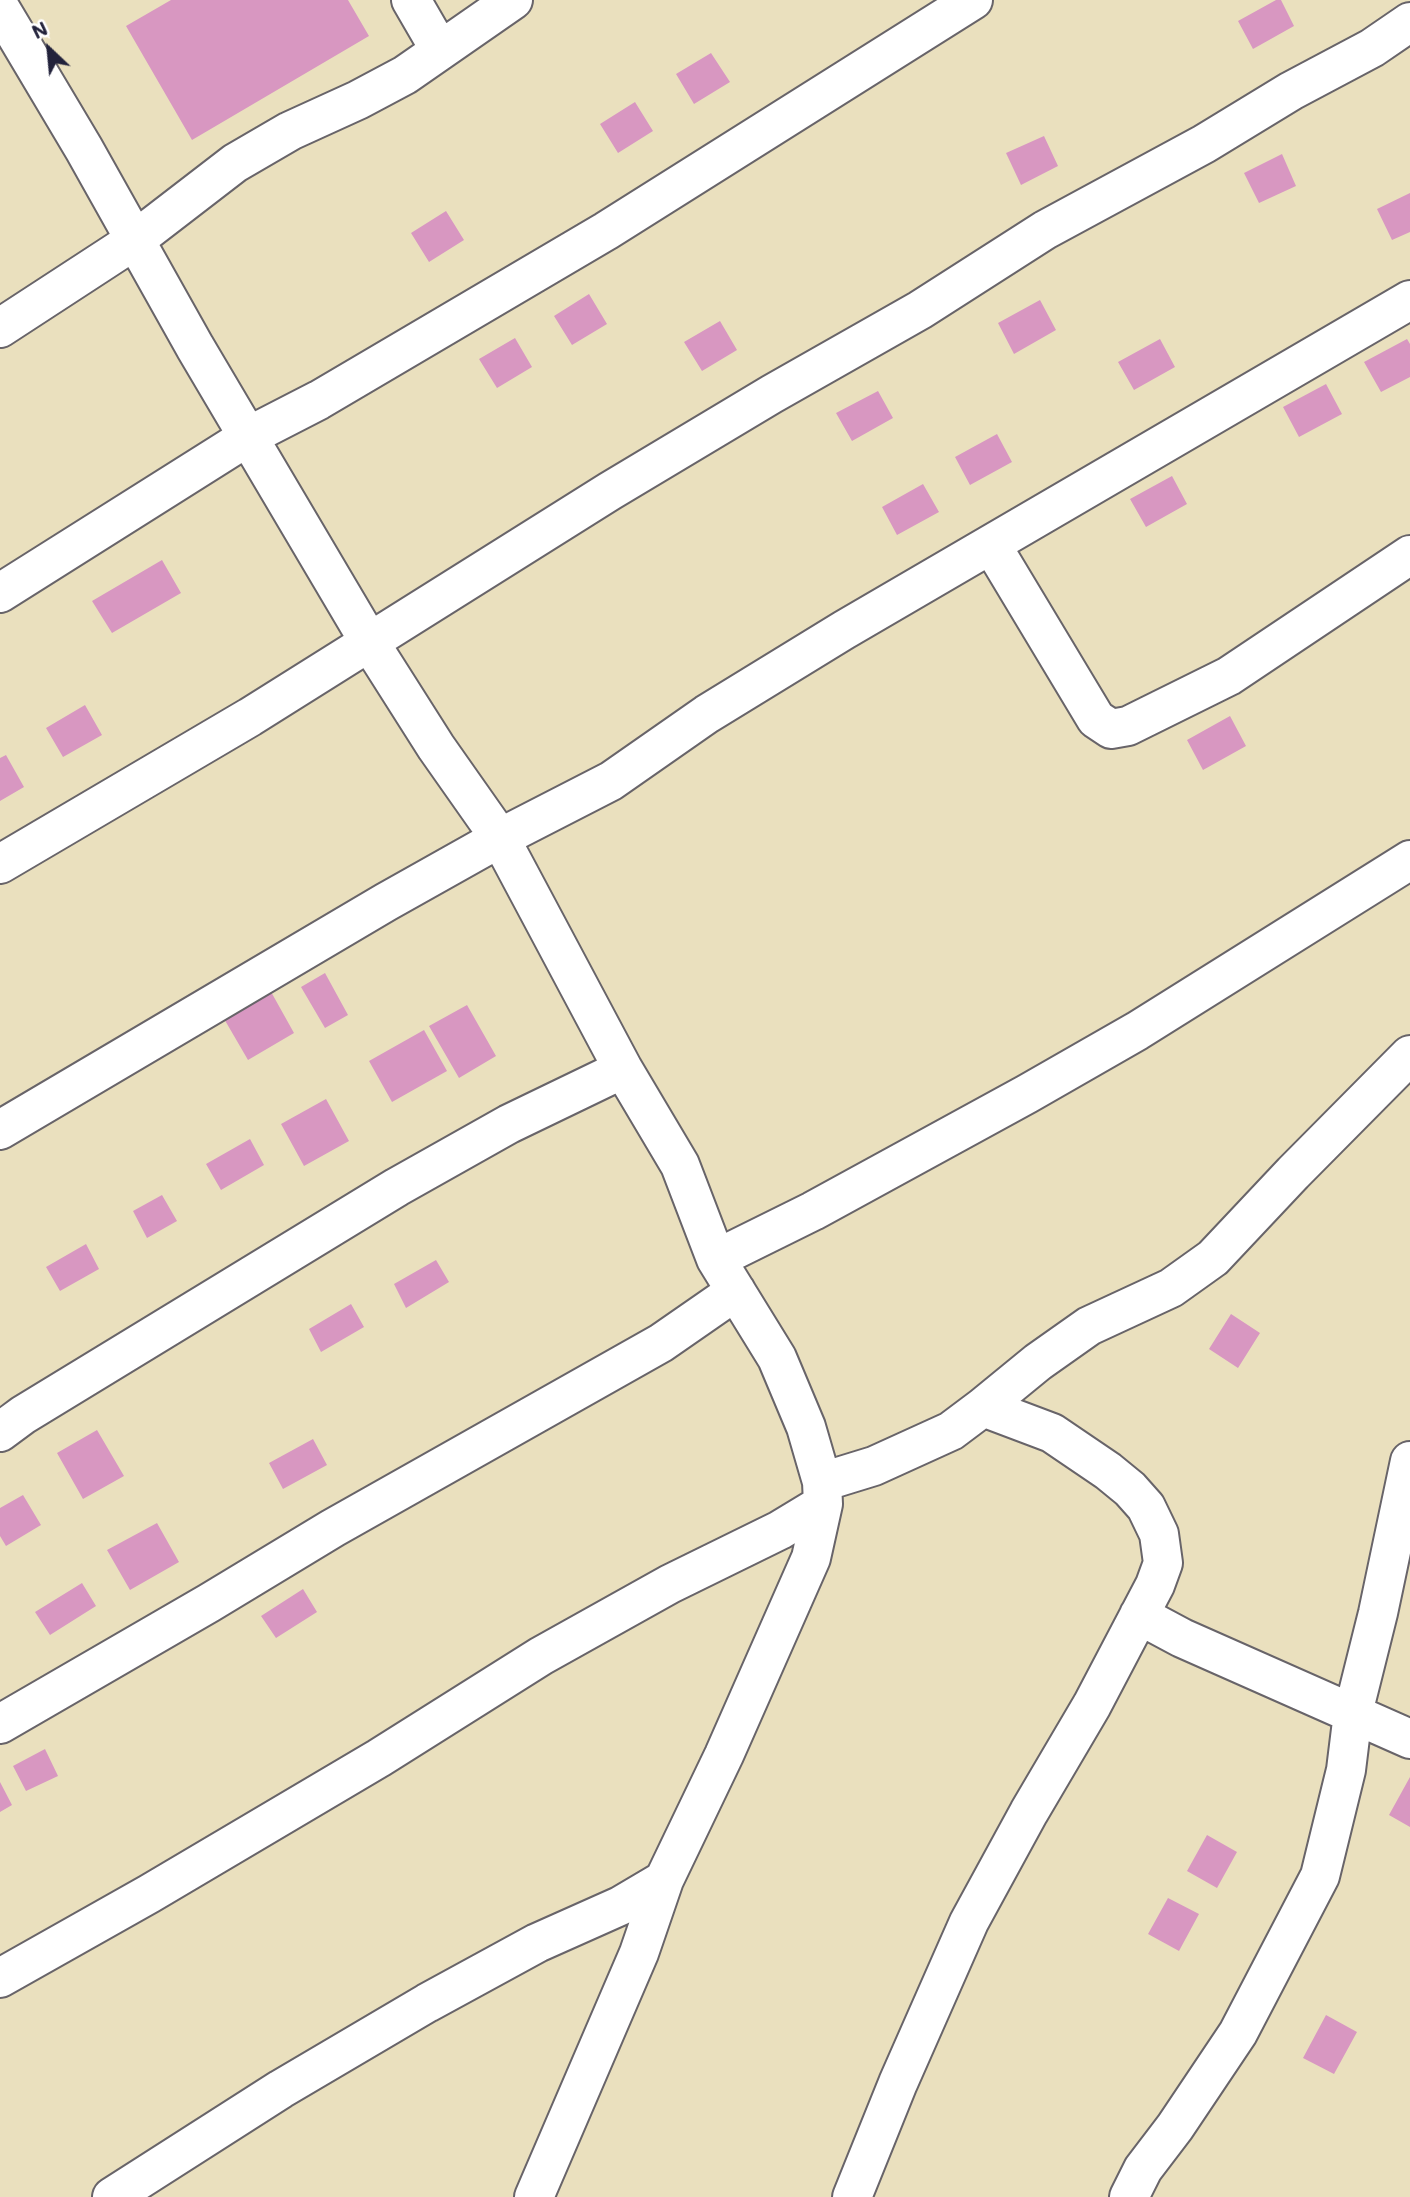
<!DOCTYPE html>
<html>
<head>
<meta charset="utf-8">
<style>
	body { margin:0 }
	#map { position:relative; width:1410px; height:2197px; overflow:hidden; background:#eae0be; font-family:Mali,sans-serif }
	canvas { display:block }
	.north { position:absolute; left:14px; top:14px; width:70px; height:70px; -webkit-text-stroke:5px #fff; paint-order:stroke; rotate:334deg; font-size:19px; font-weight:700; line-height:28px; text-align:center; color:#22223b }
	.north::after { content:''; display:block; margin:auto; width:24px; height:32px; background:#22223b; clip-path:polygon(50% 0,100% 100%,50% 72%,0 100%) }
</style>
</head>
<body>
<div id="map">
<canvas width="1410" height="2197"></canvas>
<div class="north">N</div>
</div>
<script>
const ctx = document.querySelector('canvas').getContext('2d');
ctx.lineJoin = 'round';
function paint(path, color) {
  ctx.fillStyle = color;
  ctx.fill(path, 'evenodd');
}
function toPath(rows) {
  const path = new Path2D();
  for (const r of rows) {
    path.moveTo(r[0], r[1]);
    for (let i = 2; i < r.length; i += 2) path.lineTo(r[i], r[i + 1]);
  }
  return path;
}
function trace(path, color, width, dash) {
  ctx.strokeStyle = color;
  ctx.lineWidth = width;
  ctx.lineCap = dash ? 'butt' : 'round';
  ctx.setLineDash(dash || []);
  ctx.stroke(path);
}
paint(toPath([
	[171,0,348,0,369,36,192,140,126,26],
	[1276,0,1281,0,1294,26,1253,49,1238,21],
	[711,53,730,82,694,104,676,74],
	[635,102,653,131,618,153,600,124],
	[1044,136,1058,166,1021,185,1006,153],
	[1282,154,1296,186,1259,203,1244,173],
	[1410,193,1410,232,1392,240,1377,209],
	[446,211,464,240,429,262,411,233],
	[589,294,607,324,572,345,554,316],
	[1040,300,1056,330,1014,354,998,323],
	[720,321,737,350,702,371,684,342],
	[515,338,532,367,497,388,479,359],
	[1160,339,1175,367,1134,390,1118,362],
	[1407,339,1410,344,1410,377,1381,392,1364,362],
	[1326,384,1342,414,1299,437,1283,407],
	[878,391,893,418,852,441,836,413],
	[997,434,1012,462,970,485,955,457],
	[1172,476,1187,504,1146,527,1130,499],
	[923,484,939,512,897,535,882,507],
	[162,560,181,593,112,633,92,601],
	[85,705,102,735,63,757,46,728],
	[1230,716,1246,746,1203,770,1187,740],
	[6,755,24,787,0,801,0,758],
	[325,973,348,1015,325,1028,301,987],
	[270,990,294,1033,248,1060,223,1017],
	[467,1005,496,1056,459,1078,429,1026],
	[424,1030,447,1071,392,1102,369,1061],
	[326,1099,349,1141,304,1166,281,1124],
	[250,1139,264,1165,221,1190,206,1164],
	[162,1195,177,1221,147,1238,133,1211],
	[86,1244,99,1269,60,1291,46,1267],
	[436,1260,449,1282,406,1308,394,1284],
	[351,1304,364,1327,321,1352,309,1329],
	[1231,1314,1260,1333,1238,1368,1209,1349],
	[97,1430,124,1476,83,1499,57,1453],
	[313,1439,327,1465,283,1489,269,1463],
	[23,1495,41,1525,6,1546,0,1536,0,1508],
	[157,1523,179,1562,130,1590,107,1550],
	[82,1583,96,1606,50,1635,35,1612],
	[303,1589,317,1612,276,1638,261,1616],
	[45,1749,58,1776,26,1791,13,1766],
	[1410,1777,1410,1827,1389,1815],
	[0,1782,12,1805,0,1812],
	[1207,1835,1237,1852,1217,1888,1187,1871],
	[1168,1898,1199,1914,1179,1951,1148,1934],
	[1326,2015,1357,2032,1334,2074,1303,2058]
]), '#d897c1');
const minor = toPath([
	[411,0,440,50],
	[0,8,84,149,195,347,370,643,436,747,500,838,623,1069,680,1165,716,1259,777,1358,806,1427,822,1482,823,1504,811,1558,724,1755,664,1880,639,1953,534,2197],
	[0,328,135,240,235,163,290,131,358,100,405,75,513,0],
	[992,546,1096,719,1111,729,1128,726,1229,676,1410,555],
	[0,593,249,436,319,400,606,231,973,0],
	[0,864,250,717,610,491,772,394,920,310,1045,230,1204,144,1291,91,1372,48,1410,22],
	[0,1130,386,902,500,838,611,781,707,714,844,630,1410,300],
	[716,1259,813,1211,1027,1094,1137,1031,1410,860],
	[983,1407,1038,1362,1089,1326,1171,1288,1213,1258,1293,1173,1410,1055],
	[0,1432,23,1415,397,1187,509,1124,623,1069],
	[822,1482,874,1466,951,1431,983,1407,1052,1433,1108,1471,1130,1489,1146,1507,1159,1534,1163,1563,1155,1585,1092,1705,1029,1812,969,1922,898,2083,852,2197],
	[1139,1615,1182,1638,1410,1739],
	[0,1724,209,1603,333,1528,661,1343,736,1291],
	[0,1978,149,1894,379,1758,541,1656,670,1584,780,1530,823,1504],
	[112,2197,281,2089,427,2003,537,1943,620,1906,664,1880],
	[1129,2197,1143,2169,1175,2127,1238,2033,1320,1876,1346,1770,1353,1713,1378,1613,1410,1461]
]);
trace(minor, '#686469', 42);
trace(minor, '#fff', 38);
</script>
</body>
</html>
